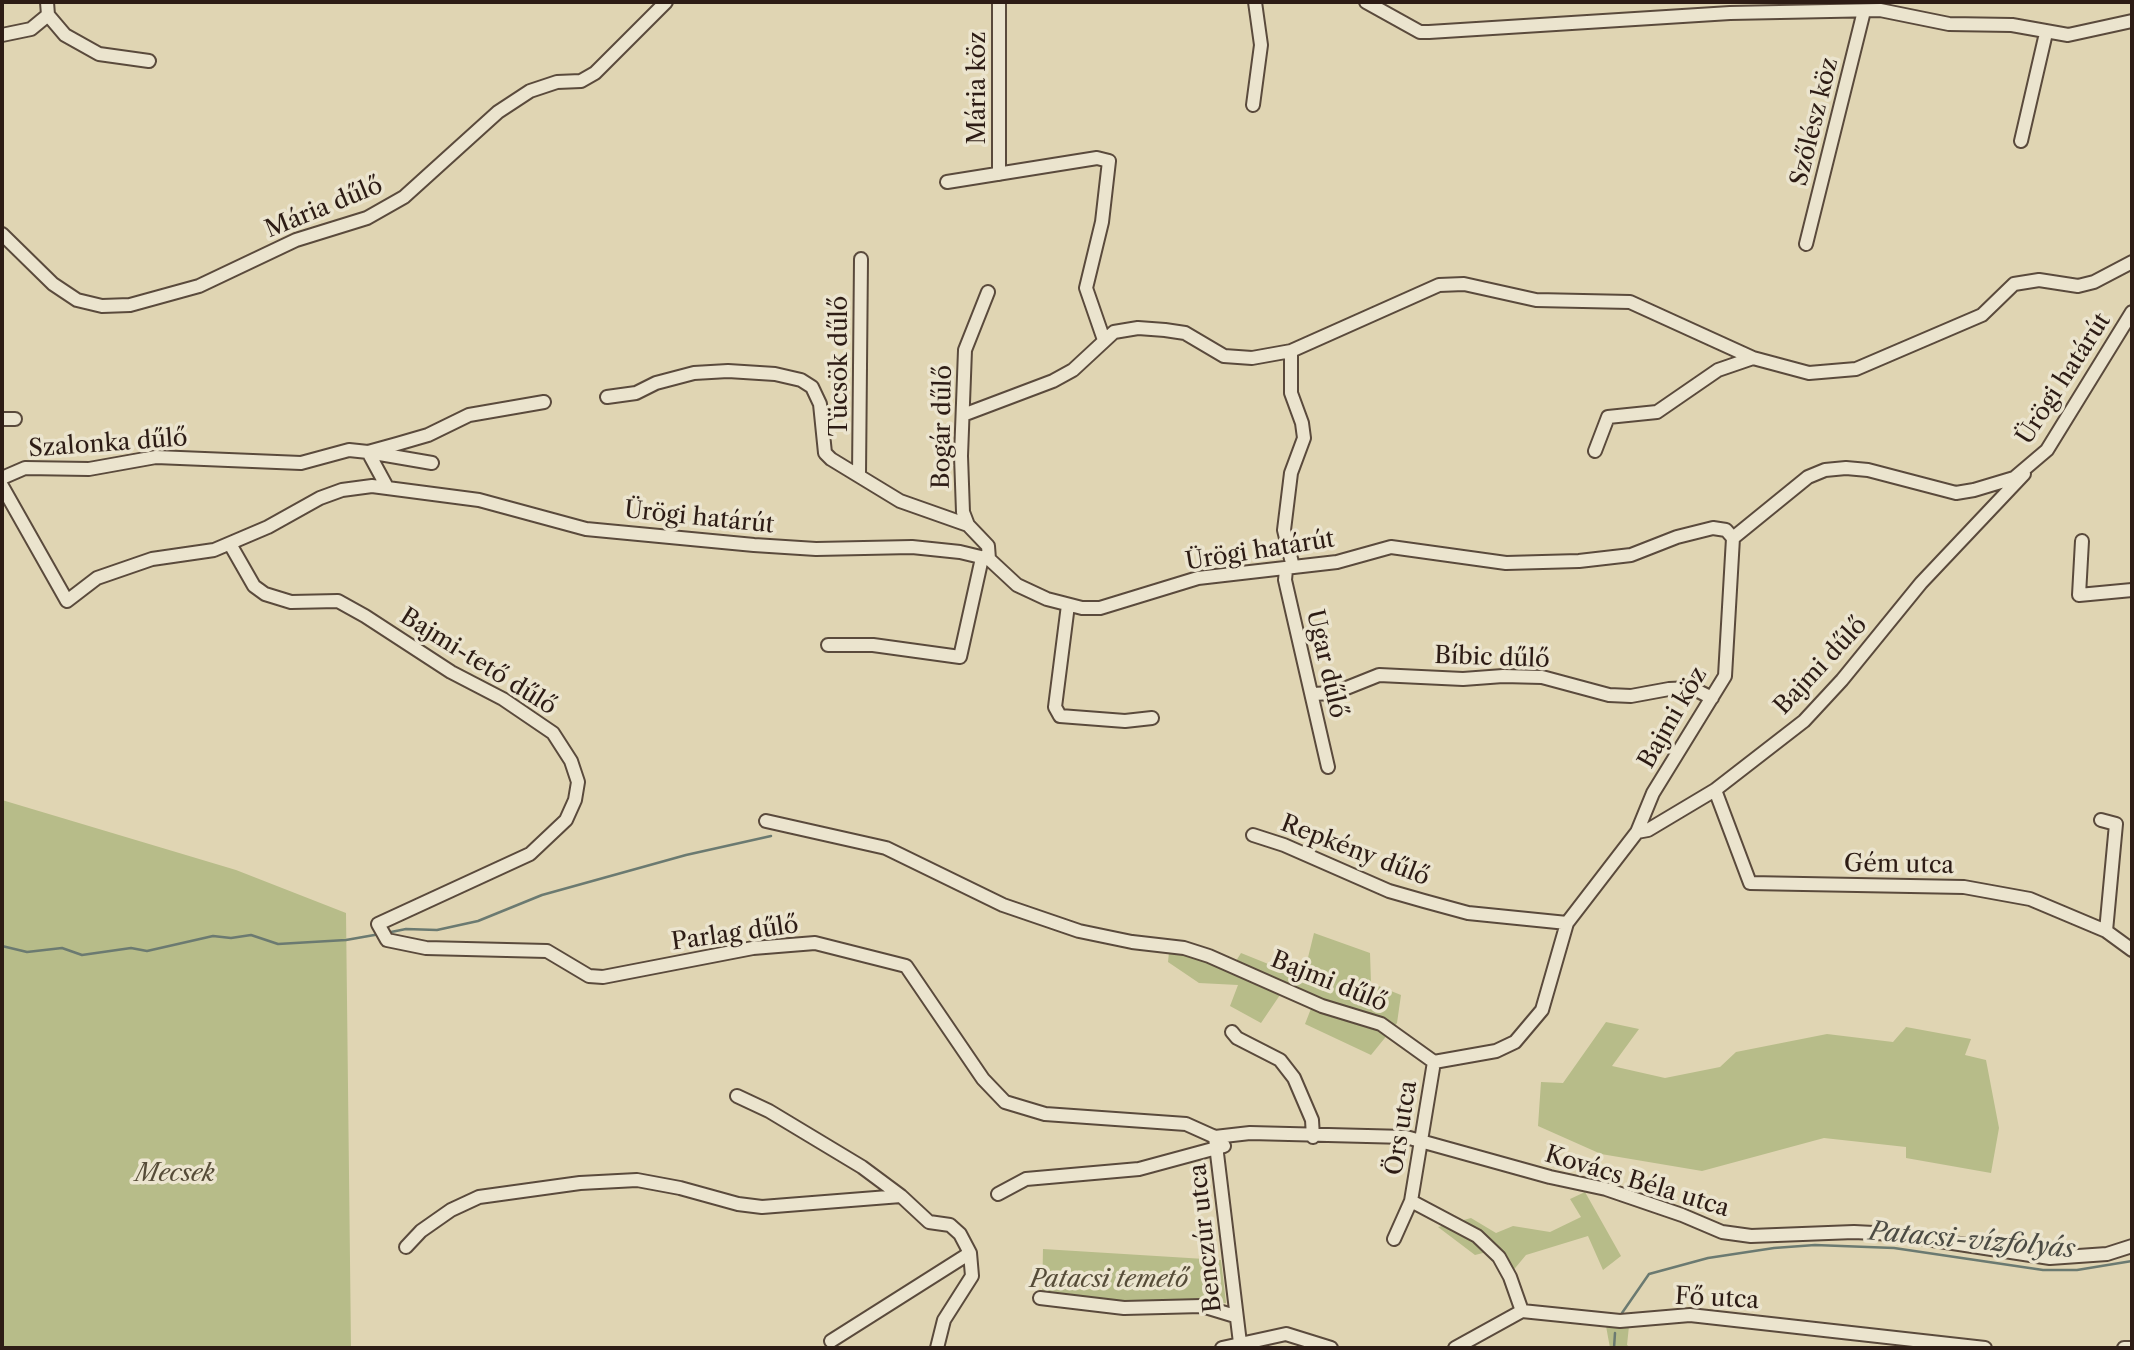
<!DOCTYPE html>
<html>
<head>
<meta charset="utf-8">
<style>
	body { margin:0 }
	#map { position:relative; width:2134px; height:1350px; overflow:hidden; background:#e0d5b3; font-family:"Libre Caslon Text",serif }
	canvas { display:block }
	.frame { position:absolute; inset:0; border:4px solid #2d1c15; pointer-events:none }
</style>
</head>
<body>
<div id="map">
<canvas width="2134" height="1350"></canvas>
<div class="frame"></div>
</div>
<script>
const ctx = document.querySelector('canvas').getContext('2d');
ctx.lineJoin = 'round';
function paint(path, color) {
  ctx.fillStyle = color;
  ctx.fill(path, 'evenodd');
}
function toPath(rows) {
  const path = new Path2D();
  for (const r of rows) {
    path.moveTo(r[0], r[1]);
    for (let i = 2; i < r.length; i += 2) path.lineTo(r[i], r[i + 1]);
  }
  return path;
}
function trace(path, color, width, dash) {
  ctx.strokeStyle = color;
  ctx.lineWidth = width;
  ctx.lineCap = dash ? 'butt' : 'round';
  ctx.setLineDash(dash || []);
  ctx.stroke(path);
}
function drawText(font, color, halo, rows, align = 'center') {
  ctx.font = font + ' "Libre Caslon Text",serif';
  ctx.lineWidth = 7;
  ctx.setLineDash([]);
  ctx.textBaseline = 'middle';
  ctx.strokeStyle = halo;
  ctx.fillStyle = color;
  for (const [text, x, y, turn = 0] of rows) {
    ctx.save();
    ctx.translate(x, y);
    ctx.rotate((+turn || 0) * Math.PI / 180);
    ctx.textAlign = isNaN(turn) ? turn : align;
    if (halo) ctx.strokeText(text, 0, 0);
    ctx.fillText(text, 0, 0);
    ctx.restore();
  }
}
paint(toPath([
	[2,800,236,870,346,913,351,1348,2,1348],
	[1314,933,1370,953,1371,983,1401,995,1397,1023,1371,1055,1305,1024,1312,1006,1282,992,1261,1023,1230,1006,1238,985,1199,983,1168,962,1169,952,1236,961,1241,953,1303,978],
	[1606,1022,1639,1029,1612,1066,1665,1078,1720,1067,1736,1052,1827,1034,1893,1042,1906,1027,1971,1039,1965,1055,1986,1060,1999,1128,1991,1173,1906,1158,1906,1147,1824,1138,1702,1171,1601,1154,1538,1126,1541,1082,1563,1083],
	[1585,1192,1621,1256,1603,1270,1588,1236,1526,1255,1511,1273,1516,1283,1506,1289,1497,1262,1487,1252,1475,1255,1438,1227,1471,1218,1496,1233,1513,1226,1550,1232,1581,1217,1570,1199],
	[1043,1249,1221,1260,1226,1303,1169,1309,1042,1299],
	[1606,1326,1629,1326,1627,1345,1631,1348,1610,1348]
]), '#b7bc89');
trace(toPath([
	[386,933,406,929,437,930,478,921,542,895,686,855,771,836],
	[2,946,27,952,62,948,82,955,131,948,147,951,213,936,231,938,251,935,278,944,346,940,380,934],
	[1622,1313,1649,1274,1708,1258,1774,1248,1815,1245,1894,1248,2043,1270,2077,1270,2132,1261],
	[1614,1348,1615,1333]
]), '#6b7a71', 2.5);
const minor = toPath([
	[47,2,48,15,65,35,99,54,149,61],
	[999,2,999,174],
	[1366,2,1420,32,1429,32,1730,13,1880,10,1949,24,2012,25,2068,35,2132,21],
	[2,35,31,29,48,15],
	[1253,105,1261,45,1255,2],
	[2021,141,2046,33],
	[947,182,1097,158,1109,161,1102,222,1086,288,1104,340],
	[2,234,53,284,77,300,102,306,130,305,199,286,296,240,367,218,404,197,498,112,530,91,557,82,581,81,595,73,666,2],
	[1806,244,1864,11],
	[1291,351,1291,393,1302,423,1304,438,1291,473,1284,530,1293,567],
	[607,397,636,393,656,383,694,373,728,371,775,374,801,380,812,387,820,404,825,453,831,459,900,501,968,525,988,546,989,559],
	[963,415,1053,381,1073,370,1114,332,1138,328,1165,330,1185,333,1224,356,1252,358,1291,351,1439,285,1464,284,1536,300,1630,302,1753,358,1809,373,1856,369,1982,315,2014,284,2039,280,2078,286,2094,282,2132,262],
	[2,419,15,419],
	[1595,451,1608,417,1657,412,1718,370,1753,358],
	[859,475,861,259],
	[2,478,25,468,89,469,156,457,301,463,349,450,368,452,397,444,428,435,469,415,544,402],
	[2,486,67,601,97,578,152,559,214,550,268,527,320,498,342,490,372,486,479,500,586,529,754,545,816,549,912,547,960,552,989,559,1017,585,1047,599,1082,608,1100,608,1198,578,1337,562,1391,547,1506,563,1579,561,1631,555,1677,537,1713,528,1726,530,1733,538,1808,477,1825,470,1846,468,1868,470,1956,493,1974,490,2014,478,2047,450,2132,312],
	[387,487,368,452,432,463],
	[968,525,963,512,961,456,965,350,988,292],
	[2082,541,2079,595,2132,590],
	[230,544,254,586,265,594,291,602,338,601,365,616,451,672,503,699,553,733,571,761,578,782,575,800,566,820,530,854,378,924,387,940,426,948,547,951,589,976,603,977,753,948,815,943,906,966,983,1079,1005,1102,1045,1114,1186,1124,1215,1137,1240,1343],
	[1286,570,1285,580,1328,767],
	[1068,605,1055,707,1060,716,1125,721,1152,718],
	[828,645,873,645,960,657,982,558],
	[1312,694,1334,693,1379,675,1463,679,1503,676,1542,677,1609,695,1631,696,1669,689,1692,688,1712,698],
	[1715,790,1750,883,1964,887,2030,899,2106,931,2132,950],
	[2101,820,2116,824,2106,931],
	[766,821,886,848,1003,905,1079,931,1132,942,1184,948,1209,956,1322,1006,1381,1024,1434,1062,1496,1051,1515,1042,1542,1010,1567,923,1637,832,1648,830,1715,790,1804,721,1842,680,1921,583,2024,474],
	[1637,832,1653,793,1725,676,1733,538],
	[1253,835,1284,845,1389,891,1424,901,1468,913,1567,923],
	[1232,1032,1237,1038,1280,1060,1294,1078,1312,1120,1313,1137],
	[737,1096,769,1111,862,1167,901,1196],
	[1215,1137,1250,1133,1406,1137,1550,1177,1606,1189,1682,1215,1722,1232,1751,1236,1854,1232,1894,1234,2050,1258,2107,1254,2132,1246],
	[998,1194,1026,1179,1139,1169,1224,1146],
	[1411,1201,1477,1236,1499,1257,1510,1277,1522,1311],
	[1394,1239,1411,1201,1434,1062],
	[406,1247,421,1231,451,1210,479,1197,580,1183,637,1180,680,1188,738,1204,762,1207,901,1196,929,1222,950,1225,960,1234,970,1253,972,1276,944,1320,937,1348],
	[1040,1298,1124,1308,1202,1306,1235,1316],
	[831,1341,970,1253],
	[1222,1348,1286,1334,1331,1348],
	[1455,1348,1522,1311,1620,1321,1690,1315,1985,1348],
	[2124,1348,2132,1348]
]);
trace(minor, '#5a4a3c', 16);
trace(minor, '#ebe4ce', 12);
drawText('24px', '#2d1c15', '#ebe4ce', [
	["Mária köz",978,88,-90],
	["Szőlész köz",1815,122,-76],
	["Mária dűlő",324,208,-22],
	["Tücsök dűlő",840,366,-90],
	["Ürögi határút",2064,379,-57],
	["Bogár dűlő",943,427,-89],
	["Szalonka dűlő",108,444,-4],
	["Ürögi határút",699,518,6],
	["Ürögi határút",1260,551,-9],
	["Bíbic dűlő",1492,658,2],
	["Bajmi-tető dűlő",478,662,32],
	["Ugar dűlő",1326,664,77],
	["Bajmi dűlő",1821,666,-47],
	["Bajmi köz",1673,718,-60],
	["Repkény dűlő",1355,851,21],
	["Gém utca",1899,865,1],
	["Parlag dűlő",735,934,-8],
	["Bajmi dűlő",1329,982,22],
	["Örs utca",1402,1128,-81],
	["Kovács Béla utca",1637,1182,17],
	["Benczúr utca",1206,1238,-96],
	["Fő utca",1717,1299,3]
]);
drawText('italic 24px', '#564c38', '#ebe4ce', [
	["Mecsek",175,1174],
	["Patacsi temető",1109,1280]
]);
drawText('italic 26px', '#4c4b43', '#ebe4ce', [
	["Patacsi-vízfolyás",1972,1241,5]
]);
</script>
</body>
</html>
